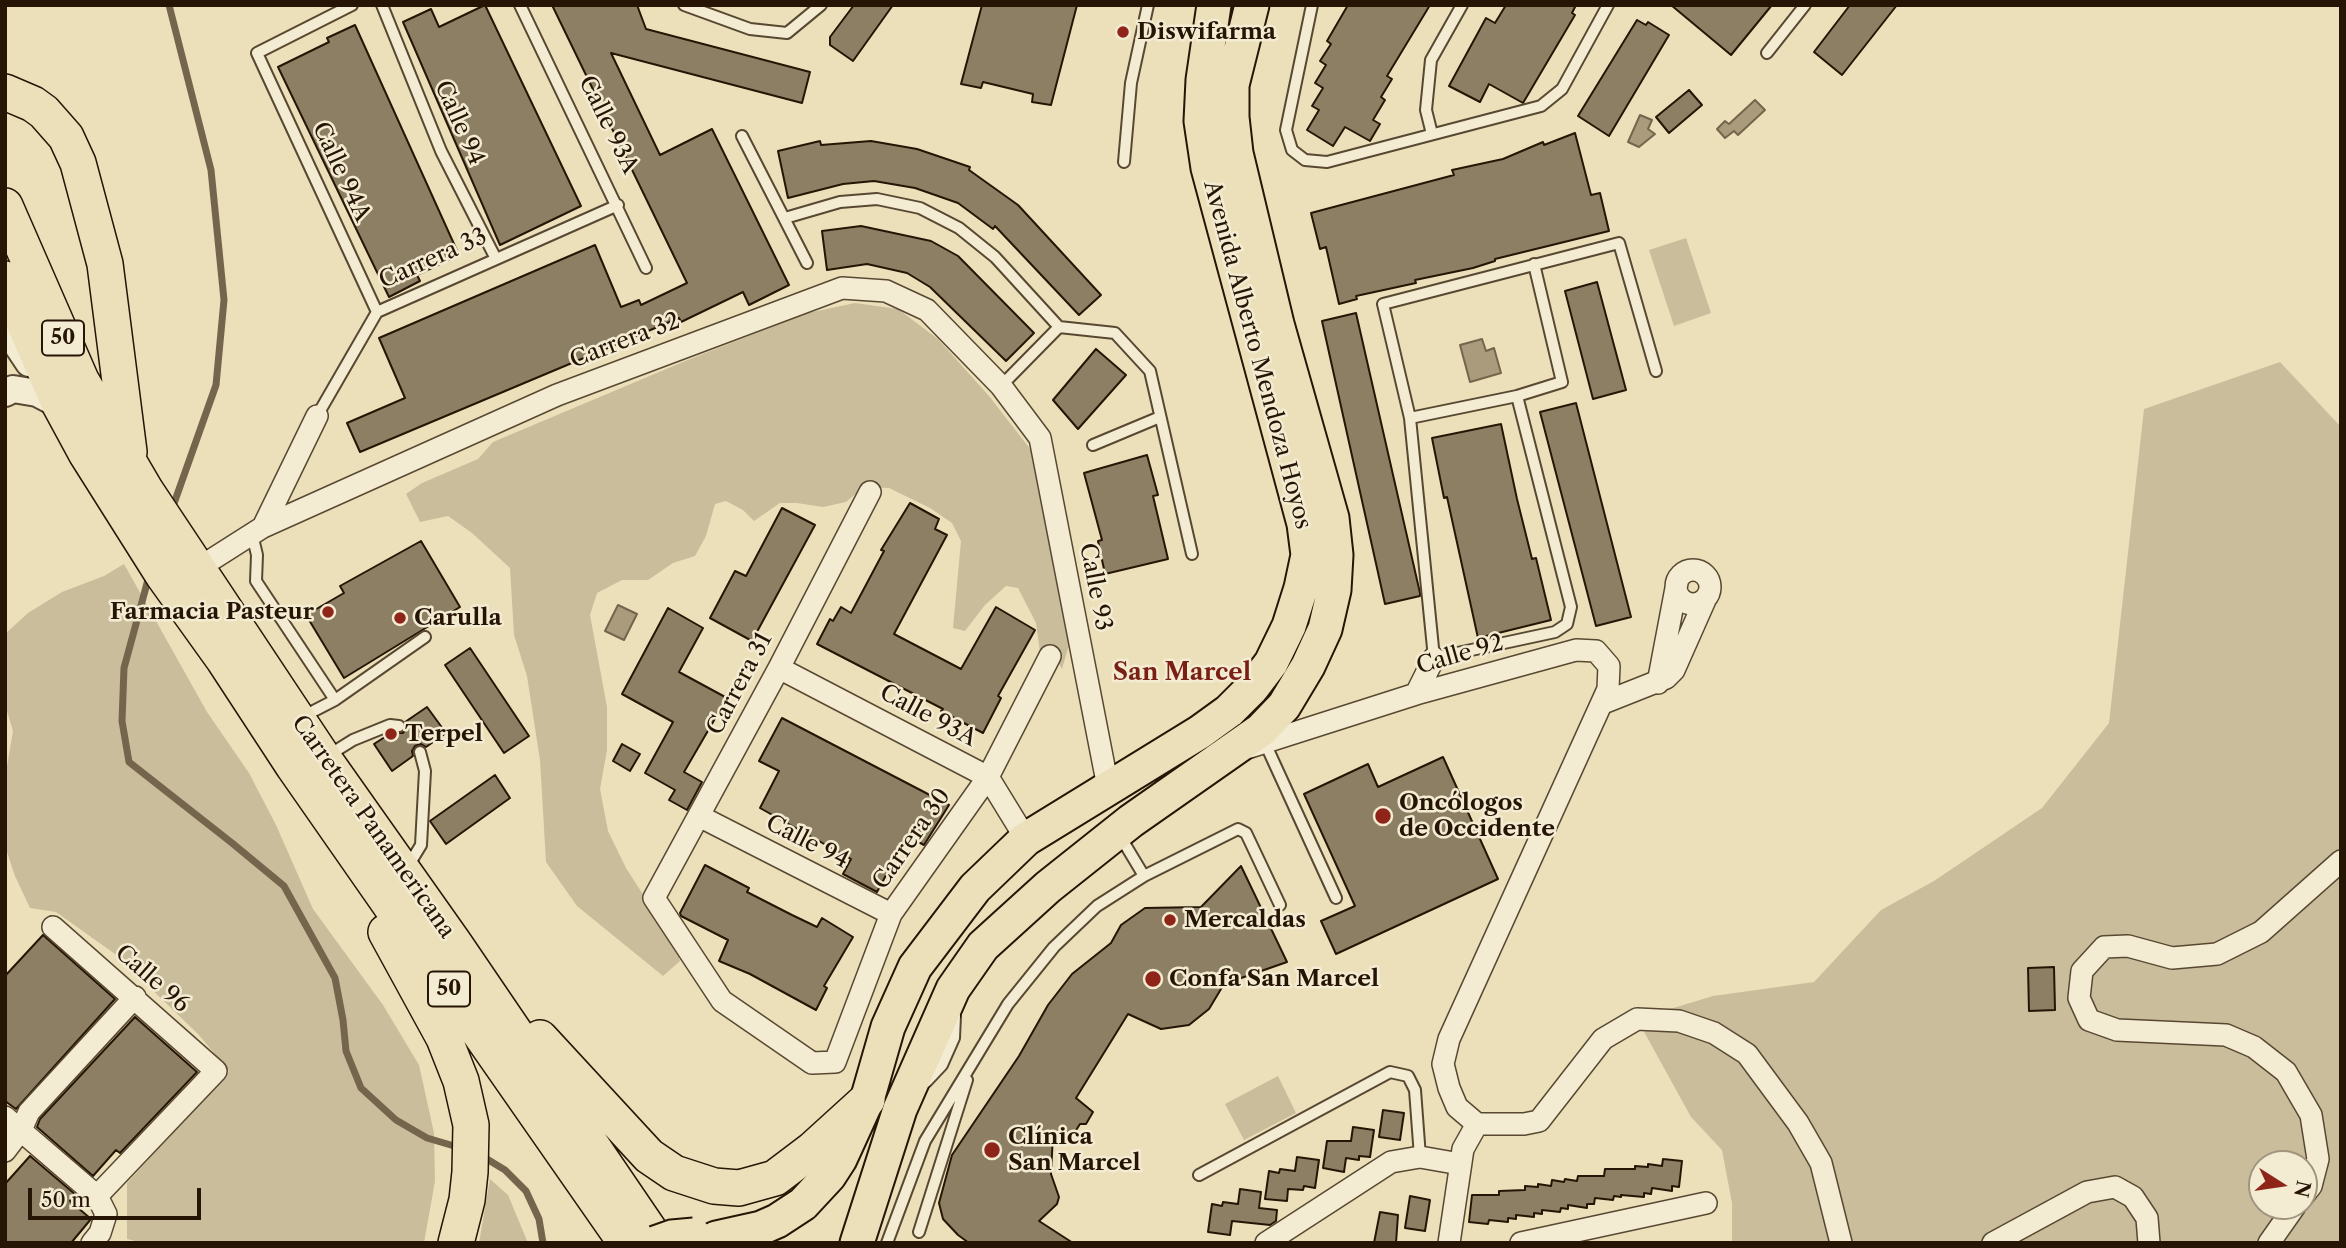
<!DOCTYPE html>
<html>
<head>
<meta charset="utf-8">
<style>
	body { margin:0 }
	#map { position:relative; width:2346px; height:1248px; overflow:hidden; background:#ece0ba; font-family:"Libre Caslon Text",serif }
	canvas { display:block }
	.frame { position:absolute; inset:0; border:7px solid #261505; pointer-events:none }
	.north { position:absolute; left:2248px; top:1150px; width:70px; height:70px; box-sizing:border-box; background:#f3ebd2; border:2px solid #a19580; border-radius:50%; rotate:102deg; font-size:19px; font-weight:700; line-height:28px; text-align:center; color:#261505 }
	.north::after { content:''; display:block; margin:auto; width:24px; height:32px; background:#8f2418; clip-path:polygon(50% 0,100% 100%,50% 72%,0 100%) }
	.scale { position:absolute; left:28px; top:1188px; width:173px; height:32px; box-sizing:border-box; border:4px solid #261505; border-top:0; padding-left:9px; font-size:21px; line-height:24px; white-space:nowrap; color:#261505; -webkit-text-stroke:5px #f3ebd2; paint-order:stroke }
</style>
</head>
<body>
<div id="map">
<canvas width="2346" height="1248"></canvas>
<div class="frame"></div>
<div class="north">N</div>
<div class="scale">50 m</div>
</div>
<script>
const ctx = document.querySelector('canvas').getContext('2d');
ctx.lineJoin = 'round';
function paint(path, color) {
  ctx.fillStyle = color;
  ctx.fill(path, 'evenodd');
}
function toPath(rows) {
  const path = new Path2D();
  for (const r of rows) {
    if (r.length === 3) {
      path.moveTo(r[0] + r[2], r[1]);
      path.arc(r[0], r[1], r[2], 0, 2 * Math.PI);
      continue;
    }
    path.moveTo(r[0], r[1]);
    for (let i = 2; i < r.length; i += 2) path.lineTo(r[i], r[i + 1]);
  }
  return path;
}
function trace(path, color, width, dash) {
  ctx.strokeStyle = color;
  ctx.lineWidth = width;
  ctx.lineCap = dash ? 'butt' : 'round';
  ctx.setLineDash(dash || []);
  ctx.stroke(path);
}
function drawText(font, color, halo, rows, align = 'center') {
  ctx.font = font + ' "Libre Caslon Text",serif';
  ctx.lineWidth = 5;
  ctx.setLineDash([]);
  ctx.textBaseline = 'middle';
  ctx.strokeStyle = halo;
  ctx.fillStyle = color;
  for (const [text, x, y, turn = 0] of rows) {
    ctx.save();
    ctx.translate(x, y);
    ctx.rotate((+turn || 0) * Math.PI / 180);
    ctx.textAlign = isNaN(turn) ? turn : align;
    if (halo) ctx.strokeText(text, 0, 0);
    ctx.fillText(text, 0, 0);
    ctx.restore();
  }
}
paint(toPath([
	[1686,238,1711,313,1674,326,1649,250],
	[855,303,898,309,938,339,989,396,1031,450,1072,635,1062,669,1050,648,1040,652,1036,623,1018,588,1006,586,985,605,965,631,953,628,961,541,952,523,930,508,889,488,864,487,846,502,823,507,797,503,780,503,754,521,743,510,726,501,715,504,706,536,695,556,673,563,648,580,622,580,597,593,590,615,607,707,607,750,600,789,608,831,626,868,675,944,680,961,663,976,577,906,546,862,540,760,527,676,514,635,510,568,472,533,448,516,420,522,406,494,422,483,478,459,493,442,690,359,808,313],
	[2280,362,2341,427,2341,1243,1732,1243,1732,1203,1722,1150,1691,1117,1637,1019,1713,996,1814,982,1881,910,1934,881,2042,808,2109,723,2144,409],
	[2262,1164,2304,1164,2304,1206,2262,1206],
	[124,564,207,712,249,773,276,825,313,909,383,1005,419,1065,434,1133,435,1181,424,1243,144,1243,127,1239,127,1183,229,1071,198,1034,115,954,56,912,30,908,15,876,5,846,5,778,13,731,5,704,5,634,28,613,62,592,104,576],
	[1278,1076,1296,1113,1244,1140,1225,1104],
	[490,1179,508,1195,528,1243,479,1243]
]), '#cabd9b');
const water = toPath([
	[1755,100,1765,110,1738,135,1734,131,1725,138,1717,129,1725,121,1729,124,1755,100],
	[1640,115,1652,120,1648,129,1655,134,1639,147,1628,142,1640,115],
	[1482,339,1486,351,1494,348,1501,373,1470,382,1460,345,1482,339],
	[618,605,637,614,624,640,605,631,618,605]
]);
paint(water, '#a99b7c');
trace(water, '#75654c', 2);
trace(toPath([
	[169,5,211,170,224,300,216,385,172,509],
	[149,576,124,668,122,721,129,762,232,843,284,886,335,978,343,1020,346,1051,361,1088,396,1120,427,1138,461,1148],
	[482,1156,505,1170,526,1191,539,1219,543,1243]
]), '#75654c', 7);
const building = toPath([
	[485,5,581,206,500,245,403,22,431,9,439,27,485,5],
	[552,5,637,5,646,29,810,72,802,103,611,53,660,155,712,129,789,285,749,305,743,292,681,322,679,318,360,452,347,423,405,398,379,338,595,245,621,307,639,300,641,305,687,283,552,5],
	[854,5,893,5,853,61,830,45,830,37,854,5],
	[982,5,1077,5,1051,105,1032,102,1033,94,983,82,981,88,961,84,982,5],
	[1348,5,1430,5,1387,76,1392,79,1381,97,1385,100,1373,120,1380,124,1370,141,1345,127,1333,146,1307,130,1319,110,1312,106,1323,88,1315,83,1326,65,1320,61,1331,44,1327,41,1348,5],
	[1506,5,1576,5,1572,13,1575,15,1523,103,1489,84,1480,102,1449,86,1486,18,1495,23,1506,5],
	[1671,5,1772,5,1731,55,1671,5],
	[1850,5,1897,5,1842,75,1814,52,1850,5],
	[1637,20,1646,25,1648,22,1669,35,1609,136,1578,116,1637,20],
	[355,25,459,255,417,275,420,281,389,297,278,67,329,42,327,38,355,25],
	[1689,90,1702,105,1669,133,1656,117,1689,90],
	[1575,133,1591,195,1600,193,1609,231,1495,259,1495,261,1473,268,1415,280,1416,283,1356,296,1357,299,1339,304,1326,247,1320,249,1311,213,1454,175,1452,170,1503,159,1543,142,1544,145,1575,133],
	[820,141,821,145,871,141,917,149,970,167,969,170,1018,205,1101,295,1079,315,995,226,993,229,958,203,915,188,874,181,843,184,788,198,778,151,820,141],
	[861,226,931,241,958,256,1034,333,1006,361,930,287,907,273,867,264,827,270,822,231,861,226],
	[1597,282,1626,390,1593,399,1565,291,1597,282],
	[1356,313,1420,593,1420,596,1385,604,1322,321,1356,313],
	[1096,349,1126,375,1078,429,1053,400,1096,349],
	[1576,403,1631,617,1596,626,1540,412,1576,403],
	[1501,424,1517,499,1532,559,1536,558,1551,620,1478,638,1447,497,1444,498,1432,438,1501,424],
	[1147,455,1158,495,1153,496,1168,559,1105,574,1098,541,1102,540,1084,473,1147,455],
	[910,503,939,519,935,529,947,535,894,634,961,669,996,607,1035,630,998,696,1001,698,983,733,941,711,943,709,817,644,830,619,833,621,841,607,851,613,884,551,881,550,910,503],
	[782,508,815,525,752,641,710,618,735,571,746,576,782,508],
	[421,541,460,607,344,678,306,615,344,593,340,586,421,541],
	[668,608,703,628,679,672,727,698,684,772,702,782,687,810,669,800,675,790,645,773,673,722,622,694,668,608],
	[470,648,529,736,504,753,445,665,470,648],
	[427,707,446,733,426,747,421,744,415,746,412,751,413,756,392,771,374,744,391,733,403,733,407,728,405,722,427,707],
	[782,718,949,805,924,845,907,836,877,892,843,874,851,859,760,808,779,771,759,761,782,718],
	[622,744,640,754,630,771,613,761,622,744],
	[1443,757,1498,879,1336,954,1321,921,1355,906,1304,794,1368,764,1378,787,1443,757],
	[495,775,510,798,446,844,430,821,495,775],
	[705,865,749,888,747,892,792,915,817,927,822,918,853,937,824,986,827,988,816,1010,750,974,719,961,728,940,681,916,680,913,705,865],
	[1241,866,1287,962,1224,984,1209,1009,1189,1025,1161,1029,1128,1014,1076,1098,1093,1112,1086,1124,1080,1124,1068,1143,1053,1134,1051,1174,1059,1197,1057,1204,1039,1221,1073,1243,969,1243,958,1235,943,1219,939,1203,952,1155,1019,1056,1048,1005,1072,974,1111,943,1121,925,1145,908,1201,907,1241,866],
	[43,935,115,999,16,1109,5,1101,5,976,43,935],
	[2054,967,2055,1010,2029,1011,2028,968,2054,967],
	[135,1017,197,1072,120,1153,116,1150,93,1176,37,1127,40,1119,135,1017],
	[1383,1110,1404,1113,1400,1140,1379,1137,1383,1110],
	[1353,1127,1374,1130,1370,1157,1359,1156,1359,1160,1346,1158,1344,1172,1323,1168,1327,1141,1351,1141,1353,1127],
	[30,1156,76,1195,70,1201,91,1219,71,1243,5,1243,5,1184,30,1156],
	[1297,1157,1319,1160,1315,1188,1304,1186,1303,1190,1288,1189,1287,1201,1265,1199,1269,1171,1279,1173,1280,1169,1295,1171,1297,1157],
	[1663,1159,1682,1161,1679,1187,1672,1186,1672,1191,1652,1188,1651,1194,1644,1193,1644,1197,1621,1195,1621,1197,1614,1196,1613,1200,1595,1198,1594,1204,1587,1204,1587,1208,1568,1205,1568,1209,1561,1208,1560,1212,1542,1210,1542,1214,1534,1213,1534,1217,1516,1215,1516,1219,1508,1218,1508,1222,1489,1220,1488,1224,1469,1222,1472,1195,1499,1195,1499,1191,1525,1190,1525,1186,1538,1187,1538,1184,1551,1186,1552,1180,1564,1182,1565,1179,1577,1181,1578,1176,1604,1176,1605,1169,1635,1169,1635,1166,1648,1167,1648,1164,1662,1166,1663,1159],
	[1240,1189,1261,1192,1259,1208,1277,1210,1276,1221,1270,1225,1232,1221,1230,1235,1208,1232,1212,1204,1222,1206,1223,1202,1238,1204,1240,1189],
	[1410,1196,1430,1200,1425,1231,1405,1228,1410,1196],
	[1380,1212,1398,1215,1396,1243,1374,1243,1380,1212]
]);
paint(building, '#8d7f63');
trace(building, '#261505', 2);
const service = toPath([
	[352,5,257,53,377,312],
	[382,5,441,151,496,259],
	[520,5,646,268],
	[684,5,750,29,787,33,821,5],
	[1312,5,1286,130,1292,150,1305,160,1327,162,1541,106,1562,89,1608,5],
	[1767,53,1805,5],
	[1432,134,1426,110,1431,60,1462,5],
	[742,136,807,263],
	[1124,162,1131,83,1148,5],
	[785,218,840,202,877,199,920,208,959,228,995,257,1059,327,1115,333,1150,371,1192,554],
	[1001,386,1059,327],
	[1517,396,1571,607,1567,624,1555,632,1434,658,1410,418,1383,304,1619,243,1656,371],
	[317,416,377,312,618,205],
	[1410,418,1517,396,1562,382,1534,264],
	[1093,445,1160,417],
	[252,534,257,555,256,581,335,700,302,717],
	[335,700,425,637],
	[1265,743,1336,898],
	[329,755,353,740,390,725,399,726],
	[1126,846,1144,876],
	[407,868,421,845,425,771,420,752],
	[926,1082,942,1065,954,1038,955,1016],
	[1199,1175,1390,1072,1408,1076,1415,1090,1420,1157],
	[919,1232,967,1080],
	[887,1243,925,1141,1008,1004,1054,947,1097,906,1144,876,1238,829,1246,833,1280,905]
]);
const minor = toPath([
	[870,492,779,668,654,898,722,1001,812,1063,835,1062,891,914,988,777,1050,656],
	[263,527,317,416],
	[197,569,263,527,557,395,842,288,886,291,927,310,1001,386,1040,438,1108,787],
	[1693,587,17],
	[779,668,988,777,1026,839],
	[1658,683,1677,583],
	[1416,694,1434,658],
	[1603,703,1666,678,1674,670,1705,600],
	[1250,747,1416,694,1576,650,1596,651,1609,666,1608,689,1449,1039,1443,1064,1449,1088,1457,1107,1477,1124,1524,1124,1539,1121,1603,1039,1637,1019,1679,1021,1714,1033,1747,1054,1798,1123,1821,1163,1841,1243],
	[699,816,891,914],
	[53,927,216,1071,97,1196,106,1214,100,1233,92,1243],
	[5,1117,97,1196],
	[5,1151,21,1130,29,1112,135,997],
	[2304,1195,2311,1186,2318,1159,2311,1115,2286,1072,2254,1047,2226,1035,2117,1030,2089,1020,2079,998,2082,971,2104,947,2128,946,2172,958,2217,954,2261,932,2341,861],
	[1266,1243,1391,1162,1420,1157,1460,1164],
	[1449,1243,1463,1149,1477,1124],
	[1521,1243,1706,1203],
	[1993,1243,2087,1192,2115,1187,2133,1197,2147,1218,2149,1243],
	[2269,1243,2295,1206]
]);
const tertiary = toPath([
	[5,327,29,363],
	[5,393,13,389,37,393,60,405]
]);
const primary = toPath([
	[716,1238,761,1228,777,1221,803,1204,829,1176,840,1159,867,1100,888,1027,915,967,975,888,1026,839,1200,732,1229,711,1252,688,1271,663,1289,626,1301,588,1308,555,1304,524,1208,168,1201,121,1203,80,1214,5],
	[857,1243,900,1109,953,989,983,946,1048,887,1131,821,1261,730,1284,706,1308,666,1325,629,1334,590,1336,555,1332,518,1277,324,1236,153,1232,117,1232,85,1252,5]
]);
const trunk = toPath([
	[5,92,33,104,44,112,66,137,78,163,105,264,129,452],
	[5,206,81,380,146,491,324,759,454,943,658,1243],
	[5,279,60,405,86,453,163,575,224,660,294,767,626,1243],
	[386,932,444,1038,461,1081,471,1125,470,1172,467,1200,456,1243],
	[540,1038,649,1156,674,1173,714,1186,739,1188,775,1178,812,1150,867,1100]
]);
trace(service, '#584832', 14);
trace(minor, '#584832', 24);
trace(tertiary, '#584832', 30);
trace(primary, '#261505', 37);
trace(trunk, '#261505', 38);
trace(service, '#f3ebd2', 10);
trace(minor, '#f3ebd2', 21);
trace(tertiary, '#f3ebd2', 26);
trace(primary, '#ece0ba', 33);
trace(trunk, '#ece0ba', 35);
const primaryBridge = toPath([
	[655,1243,672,1237,694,1235]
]);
trace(primaryBridge, '#261505', 37, []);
trace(primaryBridge, '#ece0ba', 33);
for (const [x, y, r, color] of [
	[1123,32,7,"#8f2418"],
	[328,612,7,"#8f2418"],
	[400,618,7,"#8f2418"],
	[391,734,7,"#8f2418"],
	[1383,816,9,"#8f2418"],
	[1170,920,7,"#8f2418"],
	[1153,979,9,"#8f2418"],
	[992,1150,9,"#8f2418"]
]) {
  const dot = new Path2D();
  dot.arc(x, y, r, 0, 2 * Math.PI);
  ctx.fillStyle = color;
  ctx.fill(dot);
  trace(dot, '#f3ebd2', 2.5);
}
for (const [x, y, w] of [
	[63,338,42],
	[449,989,42]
]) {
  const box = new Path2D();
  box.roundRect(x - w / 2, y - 17.5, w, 35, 5);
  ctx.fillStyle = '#f3ebd2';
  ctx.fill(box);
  trace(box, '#261505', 2);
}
drawText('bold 21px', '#261505', null, [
	["50",63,338],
	["50",449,989]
]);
drawText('bold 23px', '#261505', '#f3ebd2', [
	["Diswifarma",1137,32],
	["Farmacia Pasteur",314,612,"right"],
	["Carulla",414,618],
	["Terpel",405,734],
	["Oncólogos",1399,803],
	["de Occidente",1399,829],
	["Mercaldas",1184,920],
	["Confa San Marcel",1169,979],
	["Clínica",1008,1137],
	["San Marcel",1008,1163]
], 'left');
drawText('23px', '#261505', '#f3ebd2', [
	["Calle 94",459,123,66],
	["Calle 93A",608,125,64],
	["Calle 94A",341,172,65],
	["Carrera 33",433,259,-24],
	["Carrera 32",625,341,-21],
	["Avenida Alberto Mendoza Hoyos",1257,355,75],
	["Calle 93",1095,587,79],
	["Calle 92",1460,655,-16],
	["Carrera 31",740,684,-62],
	["Calle 93A",928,716,28],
	["Carretera Panamericana",373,827,55],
	["Carrera 30",912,839,-55],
	["Calle 94",807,842,27],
	["Calle 96",152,979,41]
]);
drawText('bold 24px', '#7a1f14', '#f3ebd2', [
	["San Marcel",1182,673]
]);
</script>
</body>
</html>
